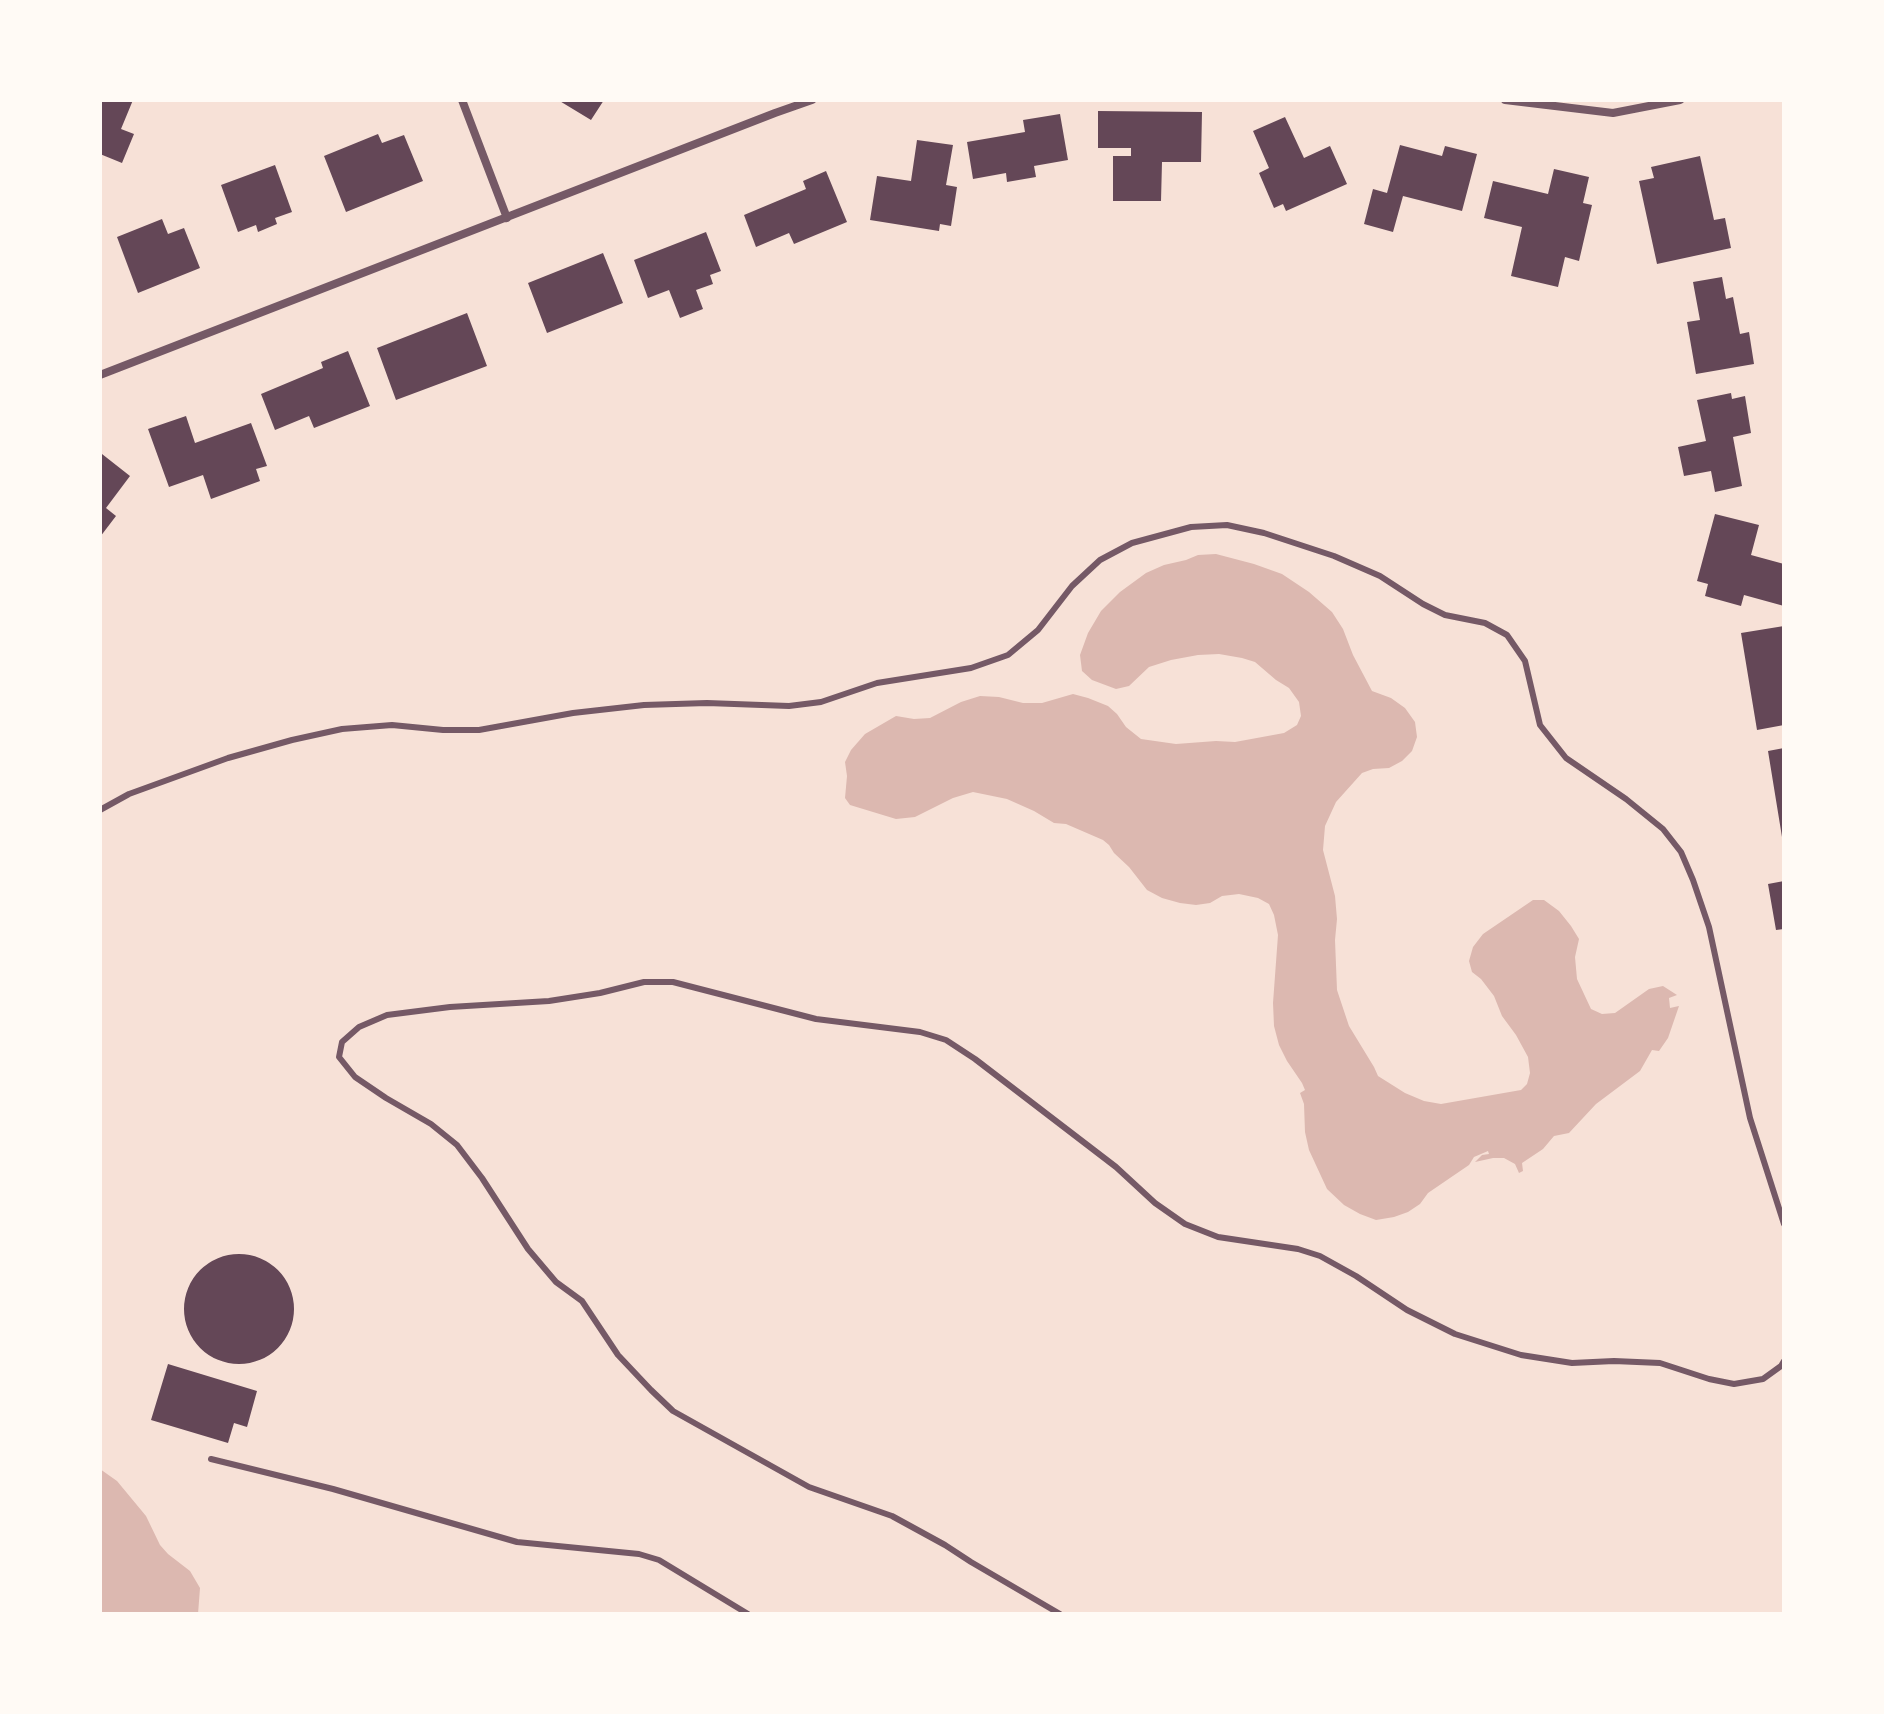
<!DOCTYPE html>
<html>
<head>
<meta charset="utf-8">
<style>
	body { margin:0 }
	#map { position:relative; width:1884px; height:1714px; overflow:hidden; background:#f7e1d7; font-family:Ubuntu,sans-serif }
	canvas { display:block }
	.frame { position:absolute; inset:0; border:102px solid #fffaf5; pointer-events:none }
</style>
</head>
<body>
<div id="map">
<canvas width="1884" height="1714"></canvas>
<div class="frame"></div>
</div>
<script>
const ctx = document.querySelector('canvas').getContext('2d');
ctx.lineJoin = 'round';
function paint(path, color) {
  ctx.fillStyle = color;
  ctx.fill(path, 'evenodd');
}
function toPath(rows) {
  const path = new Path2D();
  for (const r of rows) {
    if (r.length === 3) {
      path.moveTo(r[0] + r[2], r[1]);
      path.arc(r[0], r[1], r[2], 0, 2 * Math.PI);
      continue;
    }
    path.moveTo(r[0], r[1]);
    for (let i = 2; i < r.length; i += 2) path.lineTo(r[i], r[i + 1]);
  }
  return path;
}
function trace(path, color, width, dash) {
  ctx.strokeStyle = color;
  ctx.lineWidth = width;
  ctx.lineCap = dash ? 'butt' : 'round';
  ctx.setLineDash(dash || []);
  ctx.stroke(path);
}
paint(toPath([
	[1216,554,1254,564,1282,574,1309,592,1332,612,1343,629,1353,655,1372,691,1391,698,1405,708,1415,722,1417,737,1412,751,1402,761,1389,768,1373,769,1362,773,1336,802,1325,826,1323,850,1335,896,1337,919,1335,940,1337,990,1349,1026,1374,1067,1378,1076,1405,1093,1424,1101,1441,1104,1521,1090,1527,1084,1530,1073,1528,1057,1516,1035,1502,1016,1494,996,1481,979,1472,972,1469,961,1473,947,1483,934,1533,900,1544,900,1559,911,1571,926,1579,939,1575,957,1577,979,1591,1009,1602,1014,1615,1013,1649,989,1663,986,1677,995,1669,998,1670,1008,1679,1006,1668,1038,1659,1051,1652,1050,1640,1071,1596,1104,1569,1133,1554,1136,1543,1149,1522,1163,1523,1171,1519,1173,1515,1164,1504,1158,1493,1158,1475,1162,1482,1155,1489,1154,1488,1151,1474,1157,1469,1165,1428,1193,1420,1204,1408,1212,1394,1217,1376,1220,1360,1214,1344,1205,1327,1189,1309,1150,1305,1132,1304,1104,1300,1093,1305,1090,1302,1083,1287,1061,1279,1045,1274,1026,1273,1003,1278,935,1274,915,1269,904,1258,898,1239,894,1222,896,1210,903,1196,905,1180,903,1162,898,1147,890,1129,867,1114,853,1109,845,1103,840,1066,824,1054,823,1034,811,1007,799,973,792,953,798,915,817,896,819,850,805,845,798,847,776,845,762,851,750,865,734,896,716,914,719,930,718,961,702,980,696,999,697,1023,703,1042,703,1073,694,1088,698,1108,706,1117,714,1126,727,1141,739,1176,744,1216,741,1235,742,1284,733,1297,725,1301,716,1299,702,1289,688,1276,680,1255,662,1242,658,1219,654,1198,655,1171,660,1149,667,1129,686,1116,689,1092,680,1082,671,1080,655,1088,633,1101,611,1120,592,1146,573,1164,565,1186,560,1198,555],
	[100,1469,117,1481,146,1516,160,1545,168,1554,190,1571,200,1588,198,1614,100,1614]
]), '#dcb8b0');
paint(toPath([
	[100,100,133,100,121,129,134,134,122,163,100,154],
	[558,100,604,100,591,120],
	[1098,111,1202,112,1201,162,1162,162,1161,201,1113,201,1113,156,1131,156,1131,148,1098,148],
	[1060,114,1068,160,1034,166,1036,177,1007,182,1006,173,973,179,967,142,1025,132,1023,120],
	[1285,117,1304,158,1330,146,1347,184,1286,211,1283,204,1274,208,1259,173,1269,168,1253,131],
	[378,134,382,143,404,135,423,181,346,212,324,156],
	[917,140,953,145,946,185,957,187,951,226,940,224,939,231,870,220,877,176,911,181],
	[1400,145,1442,156,1445,146,1477,154,1462,211,1403,196,1393,232,1364,224,1373,189,1387,193],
	[1700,156,1714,220,1725,218,1731,248,1657,264,1639,181,1654,178,1651,167],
	[275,165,292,212,275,218,277,224,258,232,256,225,238,232,221,185],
	[1554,169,1589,177,1583,203,1592,205,1579,261,1565,257,1558,287,1511,276,1522,227,1484,218,1493,181,1548,194],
	[826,171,847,222,794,244,789,233,756,247,744,215,806,189,803,181],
	[162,219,168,234,184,228,200,268,138,293,117,237],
	[706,232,721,271,710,275,713,284,696,290,703,309,680,318,669,290,648,298,634,260],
	[603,253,623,303,547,333,528,283],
	[1722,277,1726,299,1733,297,1740,334,1749,332,1754,364,1696,374,1687,322,1700,320,1693,282],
	[467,313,487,366,396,400,377,348],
	[348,351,370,406,314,428,309,416,275,430,261,394,323,368,321,362],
	[1731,393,1732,399,1745,396,1751,433,1733,437,1742,486,1715,492,1711,471,1684,476,1678,447,1706,441,1697,400],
	[186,416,195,443,251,423,267,466,256,469,260,481,211,499,203,475,169,487,148,429],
	[102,454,130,476,106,508,116,516,100,537,100,457],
	[1715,514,1759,525,1751,555,1784,564,1784,606,1744,595,1741,606,1705,596,1708,584,1697,581],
	[1784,626,1784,725,1757,730,1741,633],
	[1784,748,1784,837,1782,837,1768,751],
	[1784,881,1784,929,1776,930,1768,884],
	[239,1309,55],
	[168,1364,257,1391,247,1427,234,1423,228,1443,151,1420]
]), '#644757');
trace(toPath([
	[100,810,129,794,228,758,292,740,342,729,392,725,443,730,479,730,573,713,644,705,707,703,789,706,821,702,877,683,971,668,1008,655,1038,630,1072,586,1100,560,1132,543,1191,527,1227,525,1264,533,1334,556,1380,576,1423,604,1445,615,1485,623,1507,635,1525,661,1540,725,1566,758,1626,799,1663,829,1681,852,1693,880,1709,927,1750,1118,1784,1224],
	[211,1459,333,1489,517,1542,639,1554,659,1560,748,1614],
	[1060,1614,971,1562,945,1545,892,1516,809,1487,673,1411,651,1390,618,1355,582,1301,556,1282,528,1249,482,1178,457,1145,431,1124,386,1098,355,1077,339,1057,342,1042,359,1027,387,1015,450,1007,549,1001,600,993,644,982,673,982,816,1019,920,1032,946,1040,975,1059,1116,1167,1155,1203,1185,1224,1218,1237,1298,1249,1320,1256,1356,1276,1407,1310,1455,1334,1521,1355,1572,1363,1614,1361,1660,1363,1709,1379,1734,1384,1763,1379,1781,1366,1784,1361]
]), '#755966', 6);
trace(toPath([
	[462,100,507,218],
	[1505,100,1613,113,1680,100],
	[100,375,775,113,812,100]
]), '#755966', 8);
</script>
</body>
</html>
